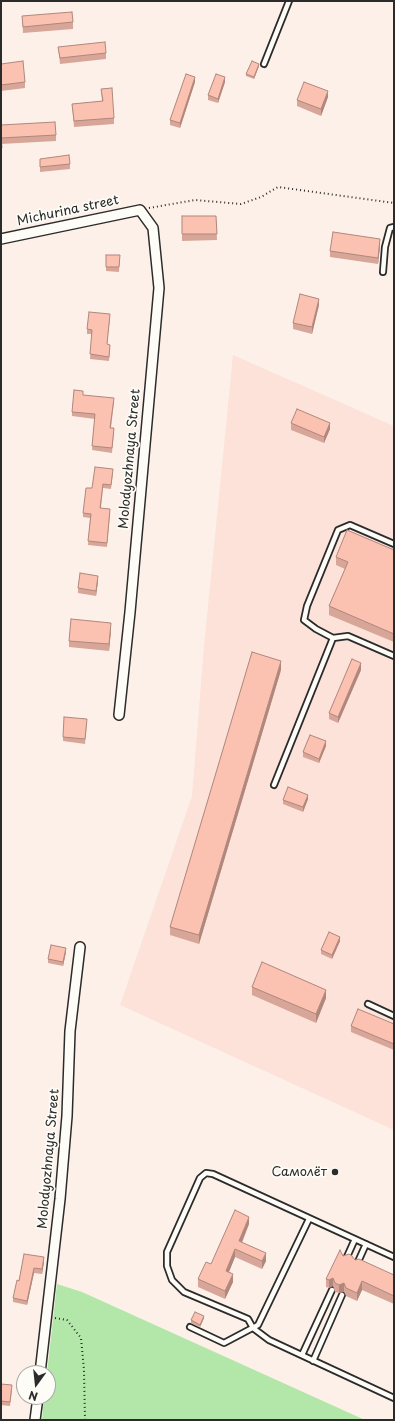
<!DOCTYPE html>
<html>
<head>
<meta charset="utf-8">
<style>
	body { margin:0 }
	#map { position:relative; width:395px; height:1421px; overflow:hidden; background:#fdf0e9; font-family:"Playpen Sans",sans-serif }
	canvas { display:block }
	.frame { position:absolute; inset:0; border:2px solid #2b2b2b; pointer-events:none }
	.north { position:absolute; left:16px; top:1365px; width:40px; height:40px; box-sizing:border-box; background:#fdfcf7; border:1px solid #a9a8a5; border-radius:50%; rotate:195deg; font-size:11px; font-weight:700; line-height:16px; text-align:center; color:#2b2b2b }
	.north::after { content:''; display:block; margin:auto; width:14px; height:18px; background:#2b2b2b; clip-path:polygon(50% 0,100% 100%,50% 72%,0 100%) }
</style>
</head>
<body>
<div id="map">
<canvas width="395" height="1421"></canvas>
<div class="frame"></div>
<div class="north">N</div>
</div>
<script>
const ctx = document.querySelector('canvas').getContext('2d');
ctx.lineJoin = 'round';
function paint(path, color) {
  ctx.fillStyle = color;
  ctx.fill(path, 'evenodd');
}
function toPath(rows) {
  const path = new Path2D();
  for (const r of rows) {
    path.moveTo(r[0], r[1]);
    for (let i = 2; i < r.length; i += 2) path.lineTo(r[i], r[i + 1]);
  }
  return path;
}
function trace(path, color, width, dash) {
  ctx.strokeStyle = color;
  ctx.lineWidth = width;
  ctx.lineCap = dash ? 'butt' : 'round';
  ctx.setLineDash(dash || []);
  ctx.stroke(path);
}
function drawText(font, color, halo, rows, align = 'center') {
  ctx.font = font + ' "Playpen Sans",sans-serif';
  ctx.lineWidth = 3.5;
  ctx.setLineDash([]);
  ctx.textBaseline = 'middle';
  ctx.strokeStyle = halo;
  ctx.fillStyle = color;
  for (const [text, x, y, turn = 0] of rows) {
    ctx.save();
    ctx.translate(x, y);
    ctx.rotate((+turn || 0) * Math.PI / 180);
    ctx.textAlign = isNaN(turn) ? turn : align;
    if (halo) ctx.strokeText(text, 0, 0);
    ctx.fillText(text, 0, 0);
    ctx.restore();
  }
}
paint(toPath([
	[233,355,394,426,394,1130,120,1005,192,796,204,646]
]), '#fce2d8');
paint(toPath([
	[57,1284,82,1292,365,1420,42,1420,44,1397,48,1397,47,1373]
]), '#b2e7a9');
const service = toPath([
	[264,64,289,1],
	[383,272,385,247,390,228,394,227],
	[394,544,350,525,338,530,307,606,304,620,316,629,333,638,348,636,394,656],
	[274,785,333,638],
	[368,1004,394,1016],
	[394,1257,213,1174,206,1173,200,1178,167,1252,167,1266,172,1280,184,1292,248,1319,253,1328,269,1340,394,1398],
	[346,1259,355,1239],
	[357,1264,366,1244],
	[190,1327,224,1343,258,1325,309,1219],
	[302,1355,332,1290],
	[313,1361,342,1295]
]);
const minor = toPath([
	[1,239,140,210,153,228,159,288,130,612,119,715],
	[40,1373,60,1199,67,1116,70,1031,80,947],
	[35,1420,38,1397]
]);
trace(service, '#2b2b2b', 8);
trace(minor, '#2b2b2b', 12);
trace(toPath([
	[149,208,195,200,241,204,261,197,278,187,394,203],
	[55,1318,67,1320,81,1338,84,1370,85,1420]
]), '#2b2b2b', 2, [1, 3]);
trace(service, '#fdfcf7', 4.5);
trace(minor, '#fdfcf7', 9);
paint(toPath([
	[22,16,73,22,73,29,23,33],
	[58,47,106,53,106,59,60,64],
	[1,64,25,82,25,88,1,91],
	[259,66,254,79,246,76,246,74],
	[195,82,180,128,170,125,170,120],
	[225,82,218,103,208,100,208,95],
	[101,89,114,118,114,124,74,127,72,104,102,101],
	[328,97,321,116,297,106,297,100],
	[1,125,56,135,56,141,1,144,2,153,1,153],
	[40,159,70,164,70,169,40,172],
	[182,216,216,216,217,240,182,241],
	[380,246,378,264,330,257,330,251],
	[106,255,120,255,119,272,106,271],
	[319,305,312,334,293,329,293,323],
	[110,319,107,344,110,349,109,361,90,359,92,334,87,334,87,329],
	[83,395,114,402,111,428,114,432,112,453,92,450,95,419,72,416,72,412],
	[291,423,330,429,324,443,291,430],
	[113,473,111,489,103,488,101,508,110,513,107,547,88,545,90,518,83,517,83,513,92,488],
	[394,550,394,642,329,615,329,606,345,569,336,565,336,557],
	[98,581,96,596,78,593,78,588],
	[111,630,109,651,69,647,69,641],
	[281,670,199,944,170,935,170,927],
	[361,670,338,723,329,719,329,713],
	[87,723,85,744,63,741,63,737],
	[326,746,319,763,303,757,303,752],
	[308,799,303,812,283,804,283,800],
	[340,941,332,959,321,954,321,950],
	[66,952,63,966,48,963,48,959],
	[252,987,326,998,316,1023,252,995],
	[394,1024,394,1050,351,1032,351,1026],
	[249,1224,242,1243,266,1261,262,1269,235,1257,229,1272,233,1282,225,1299,198,1287,198,1279],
	[24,1254,44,1262,42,1274,34,1273,27,1305,13,1302,13,1298,19,1281],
	[343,1256,394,1275,394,1304,362,1290,357,1301,346,1296,344,1292,339,1293,335,1292,333,1286,329,1288,326,1287,326,1279],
	[204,1318,200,1327,191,1323,191,1320],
	[1,1384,12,1390,10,1406,1,1405]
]), '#d8a698');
paint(toPath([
	[259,64,259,66,254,79,254,77],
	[195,77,195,82,180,128,180,123],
	[225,77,225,82,218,103,218,99],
	[328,91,328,97,321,116,321,109],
	[380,239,380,246,378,264,378,258],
	[319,299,319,305,312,334,312,327],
	[330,423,330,429,324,443,324,437],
	[98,576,98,581,96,596,96,591],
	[111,623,111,630,109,651,109,644],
	[281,661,281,670,199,944,199,935],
	[361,663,361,670,338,723,338,717],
	[326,741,326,746,319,763,319,759],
	[308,795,308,799,303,812,303,807],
	[340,937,340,941,332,959,332,955],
	[66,948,66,952,63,966,63,962],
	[326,990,326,998,316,1023,316,1014],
	[249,1217,249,1224,239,1249,239,1241],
	[235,1249,235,1257,226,1279,226,1271],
	[266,1253,266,1261,262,1269,262,1261],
	[44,1257,44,1262,42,1274,42,1269],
	[34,1268,34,1273,27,1305,27,1301],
	[233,1274,233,1282,225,1299,225,1291],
	[333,1278,333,1286,329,1288,329,1280],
	[362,1281,362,1290,357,1301,357,1293],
	[344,1283,344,1292,339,1293,339,1285],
	[204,1316,204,1318,200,1327,200,1325]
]), '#b0877c');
const building = toPath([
	[72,12,73,22,23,27,22,16,72,12],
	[105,42,106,53,60,58,58,47,105,42],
	[23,61,25,82,1,85,1,64,23,61],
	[252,61,259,64,254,77,246,74,252,61],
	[186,74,195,77,180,123,170,120,186,74],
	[216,74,225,77,218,99,208,95,216,74],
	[304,82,328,91,321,109,297,100,304,82],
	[112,88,114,118,74,121,72,104,103,101,101,89,112,88],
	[55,122,56,135,1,138,2,148,1,148,1,125,55,122],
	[69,155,70,164,40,167,40,159,69,155],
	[182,216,216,216,217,234,182,234,182,216],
	[333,232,380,239,378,258,330,251,333,232],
	[106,255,120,255,119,267,106,267,106,255],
	[300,294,319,299,312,327,293,323,300,294],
	[89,312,110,314,107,344,110,345,109,357,90,354,92,330,87,329,89,312],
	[74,390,83,391,83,395,114,398,110,428,114,428,112,448,92,446,95,414,72,412,74,390],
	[297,409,330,423,324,437,291,423,297,409],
	[95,467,113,469,111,485,103,484,100,508,110,509,107,543,88,541,91,514,83,513,86,488,92,488,95,467],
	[347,530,394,550,394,634,329,606,348,562,336,557,347,530],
	[80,573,98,576,96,591,78,588,80,573],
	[71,619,111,623,109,644,69,641,71,619],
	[252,652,281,661,199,935,170,927,252,652],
	[352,659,361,663,338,717,329,713,352,659],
	[64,717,87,719,85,739,63,737,64,717],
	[310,735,326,741,319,759,303,752,310,735],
	[288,787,308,795,303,807,283,800,288,787],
	[329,932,340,937,332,955,321,950,329,932],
	[51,945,66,948,63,962,48,959,51,945],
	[262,962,326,990,316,1014,252,987,262,962],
	[358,1009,394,1024,394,1044,351,1026,358,1009],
	[235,1210,249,1217,239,1241,266,1253,262,1261,235,1249,226,1271,233,1274,225,1291,198,1279,206,1262,211,1264,235,1210],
	[340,1250,343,1256,349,1254,352,1256,355,1260,359,1259,394,1275,394,1296,362,1281,357,1293,346,1288,344,1283,339,1285,335,1283,333,1278,329,1280,326,1279,340,1250],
	[24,1254,44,1257,42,1269,34,1268,27,1301,13,1298,17,1280,19,1281,24,1254],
	[195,1312,204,1316,200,1325,191,1320,195,1312],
	[1,1384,12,1385,10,1402,1,1401,1,1384]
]);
paint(building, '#fbc1b1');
trace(building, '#b0877c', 1);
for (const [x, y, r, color] of [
	[335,1172,4,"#2b2b2b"]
]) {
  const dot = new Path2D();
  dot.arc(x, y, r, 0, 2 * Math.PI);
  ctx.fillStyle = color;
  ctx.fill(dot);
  trace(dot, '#fdfcf7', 1.5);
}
drawText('13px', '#2b2b2b', '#fdfcf7', [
	["Michurina street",68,211,-12],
	["Molodyozhnaya Street",130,459,-85],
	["Molodyozhnaya Street",49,1159,-85]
]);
drawText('13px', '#2b2b2b', '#fdfcf7', [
	["Самолёт",327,1172]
], 'right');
</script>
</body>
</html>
